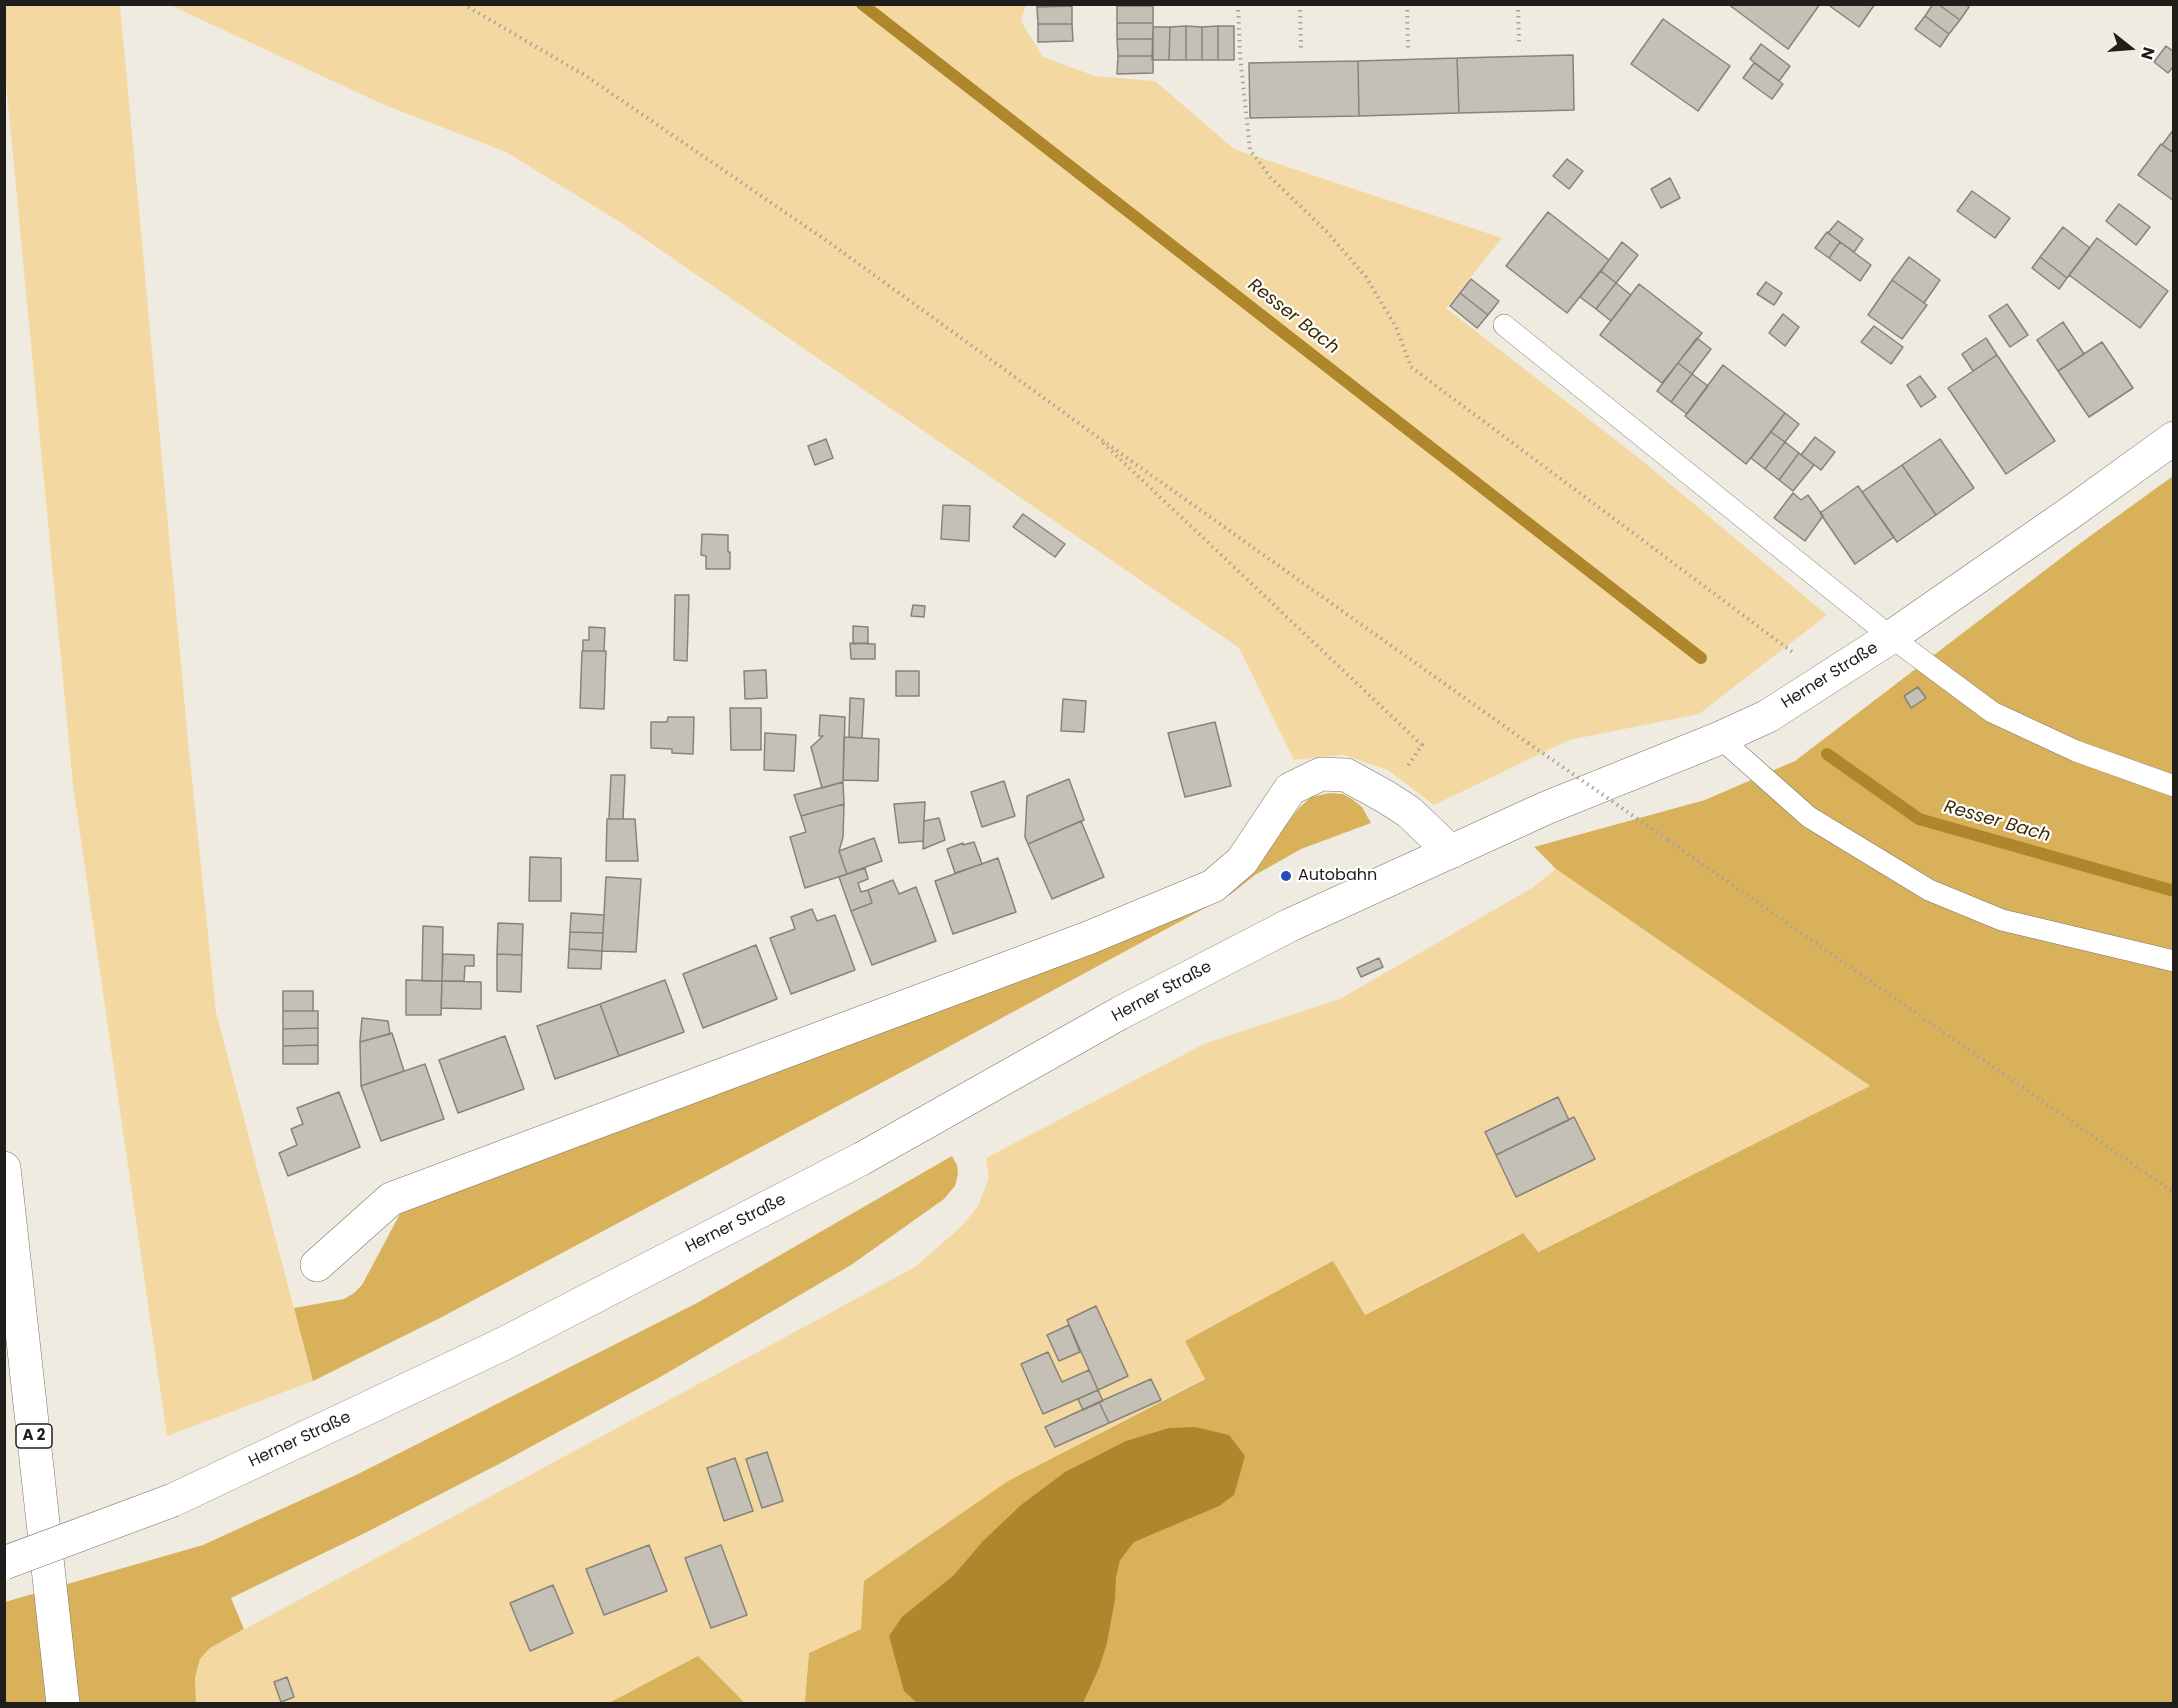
<!DOCTYPE html>
<html>
<head>
<meta charset="utf-8">
<style>
	body { margin:0 }
	#map { position:relative; width:2178px; height:1708px; overflow:hidden; background:#f0ebe0; font-family:Poppins,sans-serif }
	canvas { display:block }
	.frame { position:absolute; inset:0; border:6px solid #201e1a; pointer-events:none }
	.north { position:absolute; left:2100px; top:18px; width:60px; height:60px; -webkit-text-stroke:4px #fff; paint-order:stroke; rotate:107deg; font-size:16px; font-weight:700; line-height:24px; text-align:center; color:#201e1a }
	.north::after { content:''; display:block; margin:auto; width:21px; height:27px; background:#201e1a; clip-path:polygon(50% 0,100% 100%,50% 72%,0 100%) }
</style>
</head>
<body>
<div id="map">
<canvas width="2178" height="1708"></canvas>
<div class="frame"></div>
<div class="north">N</div>
</div>
<script>
const ctx = document.querySelector('canvas').getContext('2d');
ctx.lineJoin = 'round';
function paint(path, color) {
  ctx.fillStyle = color;
  ctx.fill(path, 'evenodd');
}
function toPath(rows) {
  const path = new Path2D();
  for (const r of rows) {
    path.moveTo(r[0], r[1]);
    for (let i = 2; i < r.length; i += 2) path.lineTo(r[i], r[i + 1]);
  }
  return path;
}
function trace(path, color, width, dash) {
  ctx.strokeStyle = color;
  ctx.lineWidth = width;
  ctx.lineCap = dash ? 'butt' : 'round';
  ctx.setLineDash(dash || []);
  ctx.stroke(path);
}
function drawText(font, color, halo, rows, align = 'center') {
  ctx.font = font + ' Poppins,sans-serif';
  ctx.lineWidth = 4.5;
  ctx.setLineDash([]);
  ctx.textBaseline = 'middle';
  ctx.strokeStyle = halo;
  ctx.fillStyle = color;
  for (const [text, x, y, turn = 0] of rows) {
    ctx.save();
    ctx.translate(x, y);
    ctx.rotate((+turn || 0) * Math.PI / 180);
    ctx.textAlign = isNaN(turn) ? turn : align;
    if (halo) ctx.strokeText(text, 0, 0);
    ctx.fillText(text, 0, 0);
    ctx.restore();
  }
}
paint(toPath([
	[4,5,120,5,188,741,216,1012,313,1381,167,1436,73,785,5,72],
	[170,5,1026,5,1021,21,1043,57,1095,76,1155,81,1234,149,1502,238,1446,308,1640,459,1827,615,1699,714,1569,740,1434,805,1388,770,1343,755,1294,760,1239,648,620,222,506,152,380,103],
	[1556,869,1870,1086,1537,1252,1522,1233,1364,1315,1332,1262,1186,1341,1205,1378,1008,1481,861,1629,809,1653,805,1701,801,1703,745,1703,698,1657,610,1703,196,1704,195,1678,200,1659,210,1648,915,1267,962,1226,978,1206,989,1177,986,1158,1206,1043,1340,999,1532,888]
]), '#f3d8a1');
paint(toPath([
	[2173,476,2173,1703,801,1704,805,1701,809,1653,861,1629,864,1581,1008,1481,1205,1379,1185,1341,1333,1261,1365,1315,1523,1233,1538,1252,1870,1086,1556,869,1534,847,1705,800,1795,761,2086,539],
	[1330,793,1343,794,1352,799,1362,807,1371,823,1301,849,1255,875,1231,894,926,1059,440,1318,313,1381,294,1308,344,1299,354,1293,362,1285,401,1212,1040,971,1283,828,1299,808,1311,797],
	[952,1156,957,1165,958,1174,955,1186,944,1199,851,1265,662,1376,497,1465,363,1534,231,1598,244,1629,210,1648,200,1659,195,1678,196,1703,5,1704,5,1602,203,1545,356,1475,697,1303],
	[698,1656,745,1703,609,1703]
]), '#d9b15b');
paint(toPath([
	[1195,1427,1229,1435,1245,1456,1234,1495,1219,1506,1134,1542,1120,1560,1116,1577,1115,1599,1107,1643,1099,1668,1083,1703,917,1703,904,1691,889,1636,902,1617,954,1575,983,1541,1021,1505,1065,1472,1126,1441,1169,1428]
]), '#ae872c');
trace(toPath([
	[862,4,1701,658],
	[1827,754,1919,819,2174,891]
]), '#ae872c', 12);
const building = toPath([
	[1037,4,1072,4,1072,6,1037,7,1037,4],
	[1728,4,1820,4,1788,49,1728,4],
	[1827,4,1875,4,1859,27,1827,4],
	[1933,4,1938,4,1960,20,1949,34,1925,16,1933,4],
	[1938,4,1966,4,1969,7,1960,20,1938,4],
	[1072,6,1072,24,1038,24,1037,7,1072,6],
	[1117,6,1153,6,1153,23,1117,23,1117,6],
	[1925,16,1949,34,1940,47,1915,29,1925,16],
	[1663,19,1730,66,1698,111,1631,64,1663,19],
	[1117,23,1153,23,1153,39,1117,39,1117,23],
	[1038,24,1072,24,1073,41,1038,42,1038,24],
	[1186,26,1202,27,1202,60,1186,60,1186,26],
	[1186,26,1186,60,1169,60,1170,27,1186,26],
	[1218,26,1218,60,1202,60,1202,27,1218,26],
	[1218,26,1234,26,1234,60,1218,60,1218,26],
	[1153,27,1170,27,1169,60,1152,60,1153,27],
	[1117,39,1153,39,1153,56,1118,56,1117,39],
	[1761,44,1790,66,1779,81,1750,59,1761,44],
	[2166,46,2174,52,2174,66,2168,73,2154,62,2166,46],
	[1573,55,1574,110,1459,113,1457,58,1573,55],
	[1118,56,1153,56,1153,73,1117,74,1118,56],
	[1457,58,1459,113,1359,116,1358,61,1457,58],
	[1358,61,1359,116,1250,118,1249,63,1358,61],
	[1754,63,1783,84,1772,99,1743,78,1754,63],
	[2174,129,2174,153,2162,145,2174,129],
	[2161,144,2174,153,2174,201,2138,175,2161,144],
	[1567,159,1583,171,1569,189,1553,176,1567,159],
	[1670,178,1680,198,1661,208,1651,189,1670,178],
	[1972,191,2010,218,1995,238,1957,211,1972,191],
	[2119,204,2150,227,2136,245,2106,221,2119,204],
	[1548,212,1609,260,1567,313,1506,266,1548,212],
	[1838,221,1863,239,1854,252,1828,233,1838,221],
	[2063,227,2090,248,2067,278,2040,257,2063,227],
	[1827,232,1840,242,1829,258,1815,248,1827,232],
	[2097,238,2168,291,2140,328,2069,275,2097,238],
	[1622,242,1638,255,1616,283,1601,271,1622,242],
	[1840,242,1871,265,1860,281,1829,258,1840,242],
	[1909,257,1940,280,1924,303,1892,280,1909,257],
	[2040,257,2067,278,2059,289,2032,268,2040,257],
	[1601,271,1616,283,1596,309,1580,297,1601,271],
	[1471,279,1499,301,1488,315,1460,293,1471,279],
	[1892,280,1927,305,1902,339,1868,315,1892,280],
	[1766,282,1782,293,1774,305,1757,294,1766,282],
	[1616,283,1631,295,1611,321,1596,309,1616,283],
	[1639,284,1702,333,1662,383,1600,335,1639,284],
	[1460,293,1488,315,1477,328,1450,306,1460,293],
	[2007,304,2028,335,2010,347,1989,316,2007,304],
	[1783,314,1799,327,1785,346,1769,333,1783,314],
	[2063,322,2084,354,2058,371,2037,340,2063,322],
	[1874,326,1903,347,1891,364,1861,342,1874,326],
	[1697,338,1711,349,1692,374,1678,363,1697,338],
	[1986,338,1997,355,1973,371,1962,354,1986,338],
	[2102,342,2133,388,2089,417,2058,371,2102,342],
	[1997,355,2055,441,2006,474,1948,388,1997,355],
	[1678,363,1692,374,1671,402,1657,391,1678,363],
	[1723,365,1785,413,1746,464,1685,416,1723,365],
	[1692,374,1708,386,1687,414,1671,402,1692,374],
	[1920,376,1936,397,1921,407,1907,385,1920,376],
	[1785,413,1799,424,1785,442,1771,432,1785,413],
	[1771,432,1785,442,1765,469,1751,458,1771,432],
	[1815,437,1835,452,1821,470,1801,455,1815,437],
	[826,439,833,458,815,465,808,446,826,439],
	[1940,439,1974,488,1936,515,1902,465,1940,439],
	[1785,442,1799,453,1779,480,1765,469,1785,442],
	[1799,453,1814,465,1793,491,1779,480,1799,453],
	[1902,465,1936,515,1897,542,1862,492,1902,465],
	[1858,486,1894,537,1855,564,1820,513,1858,486],
	[1793,493,1801,500,1808,495,1823,516,1805,541,1774,518,1793,493],
	[943,505,970,506,969,541,941,539,943,505],
	[1023,514,1065,544,1055,557,1013,527,1023,514],
	[702,534,728,535,728,552,730,552,730,569,706,569,706,556,701,555,702,534],
	[675,595,689,595,687,661,674,660,675,595],
	[913,605,925,606,924,617,911,616,913,605],
	[853,626,868,627,868,643,853,644,853,626],
	[589,627,605,628,604,651,583,651,583,640,589,640,589,627],
	[850,643,875,644,875,659,851,659,850,643],
	[582,651,606,651,604,709,580,708,582,651],
	[766,670,767,698,745,699,744,671,766,670],
	[896,671,919,671,919,696,896,696,896,671],
	[1918,687,1926,698,1911,708,1904,696,1918,687],
	[850,698,864,699,862,738,849,737,850,698],
	[1063,699,1086,701,1084,732,1061,731,1063,699],
	[730,708,761,708,761,750,731,750,730,708],
	[820,715,845,717,843,782,822,788,811,747,823,736,819,736,820,715],
	[668,717,694,717,693,754,672,753,672,749,651,748,651,722,667,722,668,717],
	[1215,722,1231,786,1185,797,1168,733,1215,722],
	[765,733,796,735,794,771,764,770,765,733],
	[844,737,879,739,878,781,843,780,844,737],
	[611,775,625,775,623,819,609,819,611,775],
	[1069,779,1084,820,1028,844,1025,837,1027,796,1069,779],
	[1004,781,1015,816,982,827,971,792,1004,781],
	[843,782,844,804,801,816,794,795,843,782],
	[925,802,923,841,899,843,894,804,925,802],
	[844,804,843,837,839,851,847,874,805,888,790,837,806,832,801,816,844,804],
	[939,818,945,840,923,849,924,821,939,818],
	[607,819,635,819,638,861,606,861,607,819],
	[1081,821,1104,877,1052,899,1028,844,1081,821],
	[874,838,882,861,847,874,839,851,874,838],
	[974,842,982,864,955,873,947,849,963,843,963,845,974,842],
	[530,857,561,858,561,901,529,901,530,857],
	[998,858,1016,912,953,934,935,881,998,858],
	[865,868,868,879,858,883,861,892,868,890,872,903,851,911,839,877,865,868],
	[606,877,641,879,636,952,602,951,606,877],
	[893,880,899,894,916,887,936,941,872,965,851,911,872,903,868,890,893,880],
	[812,909,817,921,835,915,855,970,791,994,770,938,795,929,791,917,812,909],
	[571,913,604,915,603,933,570,932,571,913],
	[498,923,523,924,522,955,497,954,498,923],
	[423,926,443,927,442,981,422,981,423,926],
	[570,932,603,933,602,951,569,949,570,932],
	[756,945,777,999,703,1028,683,974,756,945],
	[569,949,602,951,601,969,568,968,569,949],
	[443,954,474,955,474,966,465,966,464,981,442,981,443,954],
	[497,954,522,955,521,992,497,991,497,954],
	[1379,958,1383,967,1361,977,1357,968,1379,958],
	[406,980,442,981,441,1015,406,1015,406,980],
	[665,980,684,1032,619,1056,600,1004,665,980],
	[442,981,481,982,481,1009,441,1008,442,981],
	[283,991,313,991,313,1011,283,1011,283,991],
	[600,1004,619,1056,555,1079,537,1026,600,1004],
	[283,1011,318,1011,318,1028,283,1029,283,1011],
	[362,1018,388,1021,390,1034,360,1042,362,1018],
	[318,1028,318,1045,283,1046,283,1029,318,1028],
	[392,1033,404,1071,361,1086,360,1042,392,1033],
	[505,1036,524,1089,458,1113,439,1060,505,1036],
	[318,1045,318,1064,283,1064,283,1046,318,1045],
	[425,1064,444,1119,381,1141,361,1086,425,1064],
	[339,1092,360,1147,288,1176,279,1153,297,1145,291,1129,303,1124,297,1108,339,1092],
	[1558,1097,1569,1120,1496,1155,1485,1132,1558,1097],
	[1574,1117,1595,1159,1516,1197,1496,1155,1574,1117],
	[1096,1306,1128,1376,1098,1390,1067,1320,1096,1306],
	[1069,1325,1080,1352,1059,1361,1047,1335,1069,1325],
	[1048,1352,1062,1382,1089,1370,1098,1390,1043,1414,1021,1364,1048,1352],
	[1151,1379,1161,1400,1109,1423,1099,1402,1151,1379],
	[1098,1390,1103,1401,1083,1410,1078,1399,1098,1390],
	[1099,1402,1109,1423,1055,1447,1045,1427,1099,1402],
	[767,1452,783,1501,762,1508,746,1459,767,1452],
	[735,1458,753,1511,724,1521,707,1468,735,1458],
	[649,1545,667,1591,604,1615,586,1569,649,1545],
	[721,1545,747,1615,711,1628,685,1558,721,1545],
	[553,1585,573,1633,530,1651,510,1603,553,1585],
	[287,1677,294,1697,281,1702,274,1682,287,1677]
]);
paint(building, '#c4c0b5');
trace(building, '#88837a', 1.5);
const service = toPath([
	[1504,325,1891,637,1992,712,2076,751,2174,786],
	[1720,738,1809,817,1929,890,2002,920,2174,961]
]);
const minor = toPath([
	[317,1265,391,1199,1088,938,1213,886,1242,861,1290,789,1321,774,1346,775,1386,797,1409,812,1451,852]
]);
const secondary = toPath([
	[173,1500,503,1344,861,1159,1120,1013,1290,925,1546,808,1720,738,1768,716,1891,637,2070,513,2174,438]
]);
const motorway = toPath([
	[4,1168,63,1704]
]);
trace(service, '#7a756c', 22);
trace(minor, '#7a756c', 34);
trace(secondary, '#7a756c', 34);
trace(motorway, '#7a756c', 34);
trace(toPath([
	[463,4,586,76,830,243,1092,433,1528,743],
	[1238,4,1240,55,1250,150,1270,177,1327,232,1366,277,1396,327,1411,367,1795,654],
	[1300,4,1301,50],
	[1407,4,1408,48],
	[1518,4,1519,42],
	[1103,443,1422,745,1407,767],
	[1668,840,2174,1193]
]), '#a6a39a', 4, [1.5, 4.5]);
trace(service, '#fff', 21);
trace(minor, '#fff', 33);
trace(secondary, '#fff', 33);
trace(motorway, '#fff', 33);
const secondaryBridge = toPath([
	[4,1563,173,1500]
]);
trace(secondaryBridge, '#7a756c', 34, []);
trace(toPath([
	[1528,743,1668,840]
]), '#a6a39a', 4, [1.5, 4.5]);
trace(secondaryBridge, '#fff', 33);
for (const [x, y, r, color] of [
	[1286,876,6,"#254dbc"]
]) {
  const dot = new Path2D();
  dot.arc(x, y, r, 0, 2 * Math.PI);
  ctx.fillStyle = color;
  ctx.fill(dot);
  trace(dot, '#fff', 2);
}
for (const [x, y, w] of [
	[34,1436,36]
]) {
  const box = new Path2D();
  box.roundRect(x - w / 2, y - 12, w, 24, 4.5);
  ctx.fillStyle = '#fff';
  ctx.fill(box);
  trace(box, '#201e1a', 1.5);
}
drawText('bold 15px', '#201e1a', null, [
	["A 2",34,1436]
]);
drawText('16px', '#201e1a', '#fff', [
	["Herner Straße",1830,676,-32],
	["Herner Straße",1162,992,-28],
	["Herner Straße",736,1224,-27],
	["Herner Straße",300,1440,-25]
]);
drawText('16px', '#201e1a', '#fff', [
	["Autobahn",1298,876]
], 'left');
drawText('italic 18px', '#3b2b03', '#fff', [
	["Resser Bach",1293,317,38],
	["Resser Bach",1997,822,16]
]);
</script>
</body>
</html>
